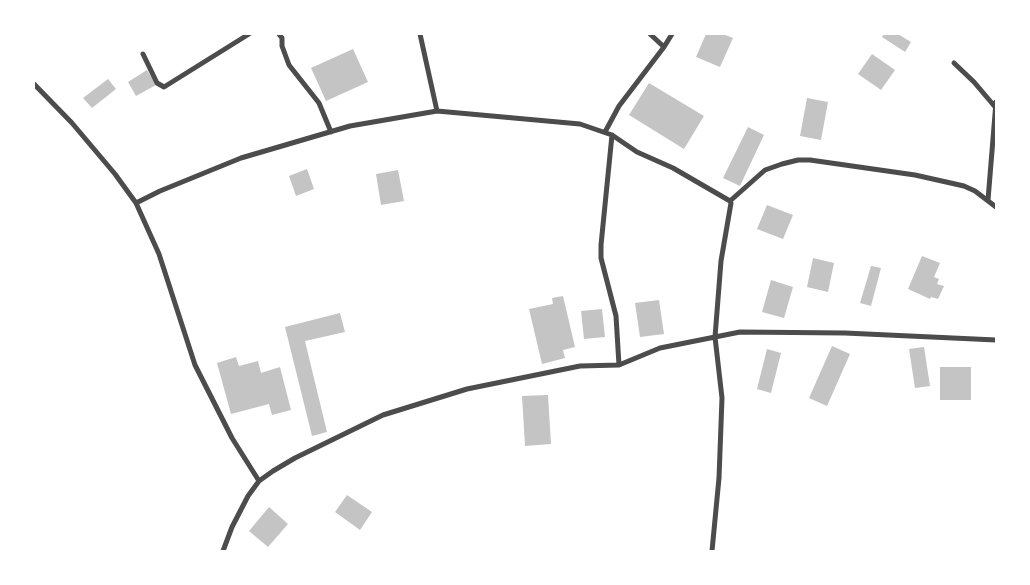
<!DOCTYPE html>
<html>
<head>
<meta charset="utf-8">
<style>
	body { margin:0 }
	#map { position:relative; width:1030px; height:585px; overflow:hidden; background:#fff; font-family:Roboto,sans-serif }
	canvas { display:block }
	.frame { position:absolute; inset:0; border:35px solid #fff; pointer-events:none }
</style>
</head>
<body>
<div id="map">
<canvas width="1030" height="585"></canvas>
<div class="frame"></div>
</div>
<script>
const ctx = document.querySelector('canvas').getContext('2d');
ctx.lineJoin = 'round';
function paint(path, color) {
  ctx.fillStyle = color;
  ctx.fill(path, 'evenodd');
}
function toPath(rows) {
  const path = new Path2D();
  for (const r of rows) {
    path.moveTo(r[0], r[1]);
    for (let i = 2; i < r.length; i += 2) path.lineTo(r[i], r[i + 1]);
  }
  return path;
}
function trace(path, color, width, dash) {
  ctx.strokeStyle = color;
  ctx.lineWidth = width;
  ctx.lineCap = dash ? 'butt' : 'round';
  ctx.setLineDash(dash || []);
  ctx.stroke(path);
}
paint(toPath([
	[706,34,723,34,733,38,720,67,696,57],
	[884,34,898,34,911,42,905,52,882,37],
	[353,49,368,82,326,101,311,68],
	[872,54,895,70,881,90,858,74],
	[147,70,156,85,136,96,128,82],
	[108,79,116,89,92,108,83,98],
	[649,83,704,116,684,149,629,115],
	[807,98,828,102,821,140,800,136],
	[748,127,764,135,740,186,723,178],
	[307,169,314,189,296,196,289,176],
	[398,170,404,201,381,205,376,174],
	[767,205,793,215,783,239,757,229],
	[922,256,940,263,934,277,939,279,937,284,944,286,938,299,931,297,930,299,908,289],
	[813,258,834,263,828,292,807,287],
	[871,266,881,268,871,306,860,303],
	[771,280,793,287,784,318,762,312],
	[563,296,575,347,563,350,565,358,542,364,529,309,553,304,552,298],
	[659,300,664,334,640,337,635,303],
	[602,309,605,337,584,339,581,311],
	[340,313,345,332,305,341,327,432,312,436,285,327],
	[832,346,850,354,827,406,809,398],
	[924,347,930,386,915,388,909,349],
	[767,349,781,353,771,393,757,389],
	[236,357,239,366,258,361,261,373,280,367,291,410,272,415,269,404,231,414,217,363],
	[940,367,971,367,971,400,940,400],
	[548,395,551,444,525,446,522,396],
	[347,495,372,512,360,530,335,512],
	[269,507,288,524,268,547,249,531]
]), '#c4c4c4');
trace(toPath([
	[279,34,282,38,282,46,289,65,319,103,331,132],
	[420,34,437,111],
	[650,34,664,47],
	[143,54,157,83,164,87,249,34],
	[954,63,974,82,996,108],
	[34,84,72,123,115,174,136,203,159,254,195,365,232,438,259,481],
	[605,132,619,106,664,47,672,34],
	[612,135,601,245,601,258,616,316,619,365],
	[988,200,996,102],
	[730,201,765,170,782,164,798,160,810,160,915,175,964,186,975,191,996,207],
	[136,203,160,191,241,158,350,126,437,111,580,124,612,135,637,152,673,168,730,201],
	[223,551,232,527,248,496,259,481,273,471,295,458,383,415,467,389,580,366,619,365,660,348,740,332,845,333,996,340],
	[712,551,719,478,722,398,715,337,721,261,731,203,730,201]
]), '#4c4c4c', 5);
</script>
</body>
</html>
